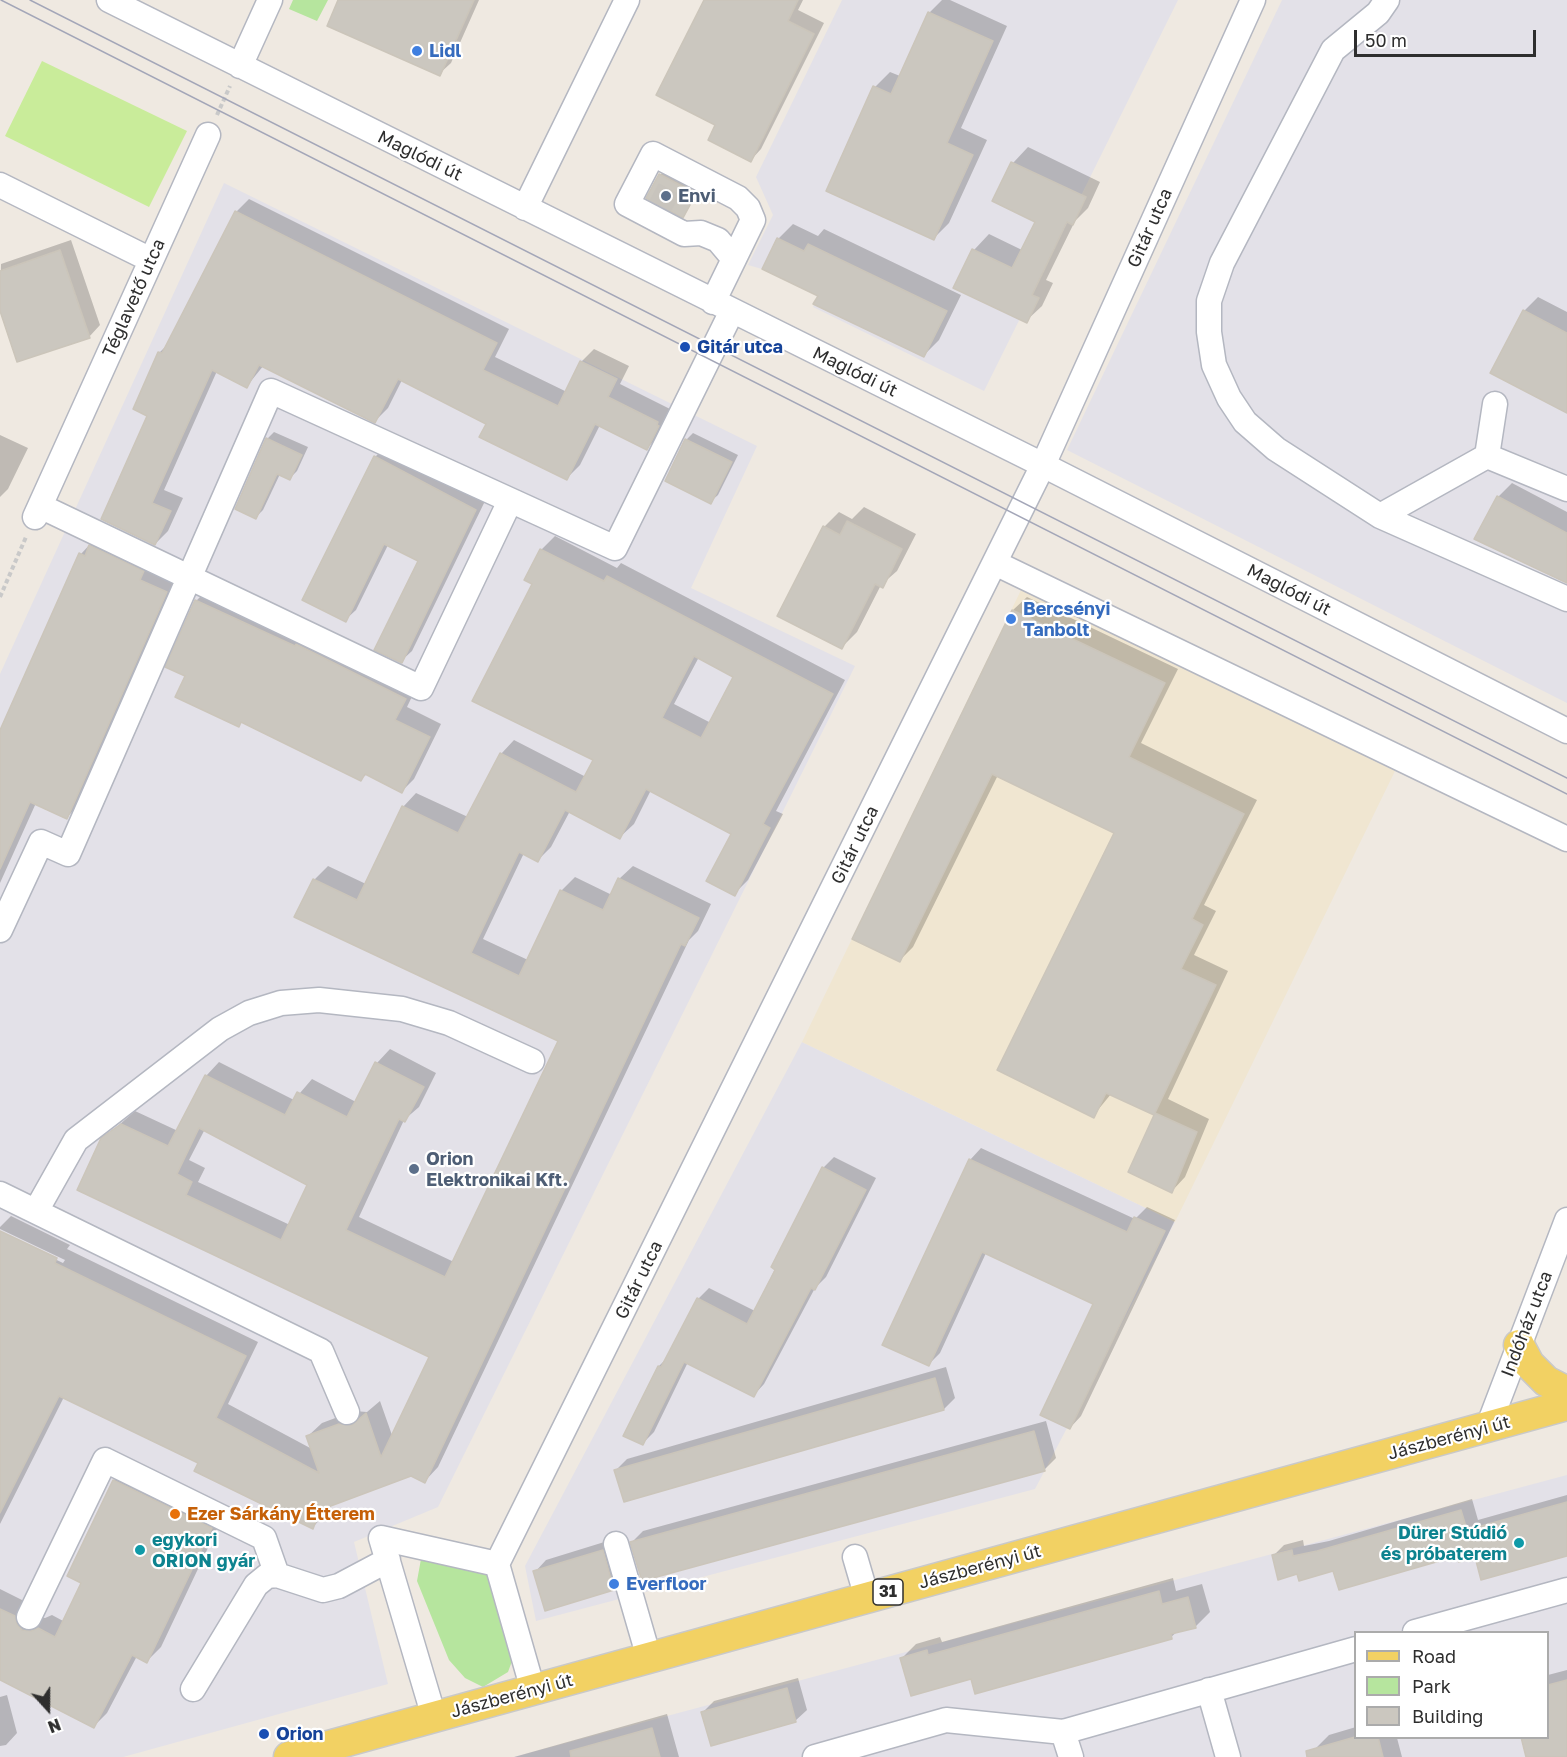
<!DOCTYPE html>
<html>
<head>
<meta charset="utf-8">
<style>
	body { margin:0 }
	#map { position:relative; width:1567px; height:1757px; overflow:hidden; background:#efe9e1; font-family:"Golos Text",sans-serif }
	canvas { display:block }
	.legend { position:absolute; left:1354px; top:1631px; width:195px; height:108px; box-sizing:border-box; background:#fff; border:2px solid #ababab; margin:0; padding:8px 10px; list-style:none; font-size:18px; color:#2e2e2e }
	.legend li { display:flex; align-items:center; gap:12px; height:30px }
	.legend b { width:30px; border:2px solid #ababab }
	.north { position:absolute; left:18px; top:1679px; width:60px; height:60px; -webkit-text-stroke:4px #fff; paint-order:stroke; rotate:159deg; font-size:16px; font-weight:700; line-height:24px; text-align:center; color:#2e2e2e }
	.north::after { content:''; display:block; margin:auto; width:21px; height:27px; background:#2e2e2e; clip-path:polygon(50% 0,100% 100%,50% 72%,0 100%) }
	.scale { position:absolute; left:1354px; top:30px; width:182px; height:27px; box-sizing:border-box; border:3px solid #2e2e2e; border-top:0; padding-left:8px; font-size:18px; line-height:21px; white-space:nowrap; color:#2e2e2e; -webkit-text-stroke:4px #fff; paint-order:stroke }
</style>
</head>
<body>
<div id="map">
<canvas width="1567" height="1757"></canvas>
<ul class="legend">
<li><b style="height:8px;background:#f2d163"></b>Road</li>
<li><b style="height:16px;background:#b6e59e"></b>Park</li>
<li><b style="height:16px;background:#cbc7bf"></b>Building</li>
</ul>
<div class="north">N</div>
<div class="scale">50 m</div>
</div>
<script>
const ctx = document.querySelector('canvas').getContext('2d');
ctx.lineJoin = 'round';
function paint(path, color) {
  ctx.fillStyle = color;
  ctx.fill(path, 'evenodd');
}
function toPath(rows) {
  const path = new Path2D();
  for (const r of rows) {
    path.moveTo(r[0], r[1]);
    for (let i = 2; i < r.length; i += 2) path.lineTo(r[i], r[i + 1]);
  }
  return path;
}
function trace(path, color, width, dash) {
  ctx.strokeStyle = color;
  ctx.lineWidth = width;
  ctx.lineCap = dash ? 'butt' : 'round';
  ctx.setLineDash(dash || []);
  ctx.stroke(path);
}
function drawText(font, color, halo, rows, align = 'center') {
  ctx.font = font + ' "Golos Text",sans-serif';
  ctx.lineWidth = 4.5;
  ctx.setLineDash([]);
  ctx.textBaseline = 'middle';
  ctx.strokeStyle = halo;
  ctx.fillStyle = color;
  for (const [text, x, y, turn = 0] of rows) {
    ctx.save();
    ctx.translate(x, y);
    ctx.rotate((+turn || 0) * Math.PI / 180);
    ctx.textAlign = isNaN(turn) ? turn : align;
    if (halo) ctx.strokeText(text, 0, 0);
    ctx.fillText(text, 0, 0);
    ctx.restore();
  }
}
paint(toPath([
	[842,0,1178,0,984,391,813,307,817,295,762,269,748,265,773,215,756,177],
	[1282,0,1567,0,1567,703,1067,450],
	[224,183,757,446,691,588,855,666,438,1507,354,1542,388,1684,123,1757,0,1757,0,674],
	[802,1042,1175,1222,1035,1489,536,1621,525,1566],
	[1567,1475,1567,1757,514,1757],
	[1356,1632,1548,1632,1548,1738,1356,1738]
]), '#e3e1e8');
paint(toPath([
	[1022,588,1395,771,1175,1222,802,1042]
]), '#f0e6d1');
paint(toPath([
	[293,0,328,0,317,21,289,9],
	[421,1559,495,1575,515,1653,508,1672,483,1687,465,1678,449,1660,417,1581]
]), '#b6e59e');
paint(toPath([
	[42,61,187,131,149,207,5,136]
]), '#c9ec9a');
paint(toPath([
	[340,0,479,0,451,63,439,74],
	[706,0,803,0,798,10,824,23,761,149,751,160,717,124],
	[942,0,950,0,1007,26,961,128,987,140,949,223,934,238,875,87,890,72,900,76,929,13],
	[1028,147,1100,182,1088,208,1075,221,1046,280,1053,283,1042,306,1026,321,955,287,974,250,989,234,1022,250,1037,221,994,201,1013,163],
	[663,172,698,190,683,216,660,175],
	[249,199,509,329,495,357,567,392,581,362,594,349,629,366,620,384,670,409,669,412,671,413,660,435,647,448,600,425,580,465,567,478,488,423,402,380,388,408,375,421,264,365,247,386,217,371,164,490,183,498,168,531,155,544,103,519,149,415,160,352,170,342,236,212],
	[793,224,818,236,824,229,961,295,939,340,924,355,820,295,778,239],
	[71,240,100,325,89,337,0,307,1,264],
	[1538,297,1567,312,1567,411,1524,311],
	[274,432,308,447,297,471,290,478,280,474,263,510,256,517,267,439],
	[693,433,738,455,718,495,710,502,686,440],
	[0,435,28,448,8,489,0,497],
	[386,446,486,499,412,651,401,661,420,560,388,545,356,610,345,620,375,457],
	[1512,483,1567,512,1567,582,1476,539,1498,497],
	[864,507,916,534,897,571,881,585,857,632,842,647,824,527,839,512,852,519],
	[555,536,617,568,621,563,845,680,776,811,783,814,748,880,734,894,733,833,651,790,634,824,620,837,570,811,551,847,538,860,524,853,483,939,528,960,561,891,575,877,612,895,619,879,633,866,711,904,698,931,689,940,438,1467,425,1481,411,1475,329,1505,326,1513,313,1527,200,1463,64,1397,0,1524,0,1227,11,1216,70,1245,67,1249,258,1342,228,1404,312,1449,308,1436,322,1423,354,1411,367,1412,380,1401,393,1438,431,1356,79,1189,103,1139,135,1111,178,1131,206,1076,219,1062,294,1100,312,1079,356,1102,377,1063,390,1049,436,1073,419,1107,404,1120,359,1217,454,1262,560,1041,296,917,314,880,328,866,366,884,403,807,416,793,468,817,501,754,514,740,586,777,595,759,534,583,526,579,541,550],
	[699,657,735,677,711,723,674,704],
	[205,1129,309,1184,290,1225,198,1182,205,1168,189,1160],
	[0,1229,65,1260,63,1263,0,1233],
	[93,541,179,579,80,804,67,817,36,803,0,883,0,733,81,554],
	[209,588,417,686,407,707,441,724,414,779,402,791,367,774,361,779,242,721,238,725,187,676,196,601],
	[1027,597,1178,669,1141,743,1257,800,1204,905,1216,911,1194,955,1228,971,1168,1099,1209,1119,1185,1177,1172,1191,1156,1115,1111,1094,1093,1116,1116,832,998,775,913,947,900,960,1013,610],
	[981,1148,1135,1219,1147,1207,1175,1220,1081,1416,1070,1428,1095,1303,986,1253,940,1353,929,1364,970,1160],
	[834,1157,876,1178,826,1277,815,1288,764,1384,753,1396,688,1362,654,1432,643,1443,659,1366,667,1358,698,1299,709,1288,755,1311,823,1168],
	[946,1367,955,1398,944,1409,616,1470,627,1459],
	[1046,1421,1056,1458,1044,1470,632,1542,643,1531],
	[127,1467,224,1514,161,1647,147,1661,137,1656,107,1713,94,1726,0,1679,0,1589,28,1603,36,1616,45,1618,52,1615,65,1622,83,1582,114,1480],
	[1567,1495,1567,1554,1458,1554,1298,1572,1273,1556,1284,1545,1303,1540,1304,1546,1329,1541,1472,1499,1478,1520],
	[614,1539,625,1577,614,1588,546,1609,535,1572,546,1560],
	[1173,1578,1176,1591,1202,1584,1210,1612,1196,1626,1178,1631,1171,1637,972,1677,902,1658,916,1644,940,1637,942,1642],
	[1567,1670,1567,1757,1528,1757,1548,1738,1548,1675],
	[798,1678,807,1710,795,1721,703,1712,714,1701],
	[7,1695,17,1733,6,1745,0,1746,0,1697],
	[667,1714,679,1757,514,1757],
	[1356,1727,1356,1738,1397,1738,1402,1757,1315,1757,1314,1750,1329,1735]
]), '#0003');
const building = toPath([
	[338,0,474,0,440,76,327,26,338,0],
	[704,0,798,0,788,21,814,34,751,162,708,140,715,125,656,95,704,0],
	[928,12,993,41,947,143,973,155,934,240,826,191,873,86,891,94,928,12],
	[1011,162,1086,197,1073,225,1067,222,1032,295,1039,298,1027,323,953,288,972,249,1012,268,1035,222,992,201,1011,162],
	[659,174,696,194,683,218,646,198,659,174],
	[235,211,497,343,483,370,558,406,580,361,617,379,608,397,658,422,657,425,659,426,647,450,595,424,567,480,479,437,486,424,398,379,375,423,259,365,247,388,212,370,152,503,171,511,155,545,101,519,147,416,133,409,158,352,162,353,235,211],
	[777,238,804,251,808,244,947,311,924,357,813,304,818,296,762,269,777,238],
	[60,250,90,338,17,362,0,311,0,271,60,250],
	[1523,310,1567,333,1567,413,1490,373,1523,310],
	[266,438,302,455,290,480,277,474,256,519,235,509,266,438],
	[685,439,732,462,711,504,665,481,685,439],
	[374,456,476,510,402,663,374,650,418,561,384,544,346,622,302,600,374,456],
	[1497,496,1567,533,1567,583,1474,539,1497,496],
	[847,521,902,549,883,588,875,584,842,649,777,616,823,526,840,535,847,521],
	[89,545,144,571,140,580,167,592,67,819,30,802,0,869,0,730,79,553,85,556,89,545],
	[540,549,604,581,607,576,833,694,763,824,770,828,735,896,706,881,731,834,646,789,620,839,565,810,538,862,519,852,471,953,519,976,560,890,603,910,618,878,699,918,685,946,681,944,425,1483,411,1476,320,1510,313,1529,194,1471,198,1463,59,1396,0,1513,0,1231,57,1258,55,1263,246,1356,216,1418,319,1473,306,1436,339,1424,352,1425,366,1413,381,1457,429,1357,77,1190,101,1138,121,1124,168,1146,205,1075,285,1115,297,1092,347,1117,375,1062,424,1087,405,1122,399,1119,346,1230,445,1277,558,1041,294,917,313,879,357,900,402,806,458,833,500,753,576,792,593,760,472,701,532,584,524,580,540,549],
	[694,656,733,677,701,738,662,718,694,656],
	[199,1128,307,1185,281,1240,186,1195,192,1182,177,1174,199,1128],
	[195,600,295,646,296,644,406,699,395,720,430,737,402,793,365,774,361,781,241,722,239,727,175,697,185,676,165,667,195,600],
	[1012,610,1165,683,1129,757,1244,814,1192,919,1203,925,1181,969,1216,985,1155,1113,1197,1132,1172,1193,1128,1172,1154,1115,1106,1093,1094,1118,997,1070,1114,833,992,774,900,962,852,939,1012,610],
	[969,1159,1127,1232,1134,1217,1165,1231,1070,1429,1040,1415,1093,1304,982,1252,929,1366,882,1345,969,1159],
	[822,1167,866,1190,815,1290,811,1288,754,1397,684,1362,643,1445,623,1436,658,1366,661,1367,697,1298,747,1324,775,1270,771,1267,822,1167],
	[935,1378,944,1410,624,1502,614,1470,935,1378],
	[1034,1431,1045,1471,642,1581,630,1542,1034,1431],
	[113,1480,212,1528,147,1663,132,1655,94,1728,0,1680,0,1609,15,1616,17,1624,22,1630,31,1631,38,1628,55,1637,81,1583,67,1576,113,1480],
	[1567,1502,1567,1556,1481,1580,1475,1557,1459,1562,1457,1556,1339,1590,1333,1571,1299,1581,1297,1574,1278,1580,1272,1555,1292,1550,1293,1556,1317,1551,1461,1510,1467,1530,1567,1502],
	[603,1550,614,1590,545,1611,533,1571,603,1550],
	[1159,1591,1162,1604,1188,1597,1196,1628,1171,1634,1172,1639,975,1694,971,1679,911,1696,900,1658,927,1650,928,1655,1159,1591],
	[1567,1680,1567,1757,1526,1757,1521,1737,1548,1737,1548,1685,1567,1680],
	[787,1688,796,1722,711,1746,701,1712,787,1688],
	[652,1728,660,1757,571,1757,570,1751,652,1728],
	[1355,1737,1378,1737,1383,1757,1307,1757,1306,1751,1355,1737]
]);
paint(building, '#cbc7bf');
trace(building, '#cbc5ba', 1.5);
trace(toPath([
	[658,210,673,182]
]), '#c8c4bd', 24, [24, 12]);
const minor = toPath([
	[109,0,1043,465,1567,731],
	[1387,0,1378,13,1333,50,1222,263,1209,301,1209,332,1214,365,1229,398,1245,422,1276,449,1380,516,1567,599],
	[240,66,270,0],
	[0,185,151,260],
	[525,208,627,0],
	[713,302,734,259,753,220,748,208,738,198,653,154,627,204,684,234,701,233,718,240,734,259],
	[1487,456,1495,404],
	[40,506,421,688,510,501],
	[1380,516,1487,456,1567,489],
	[35,517,208,135],
	[995,563,1567,839],
	[0,930,41,842,68,854,271,391,615,548,732,311],
	[0,1194,321,1351,347,1412],
	[36,1211,76,1140,220,1029,249,1013,281,1003,319,1000,402,1009,449,1023,532,1061],
	[1488,1427,1567,1220],
	[616,1544,649,1658],
	[855,1557,867,1598],
	[29,1617,105,1460,264,1538,277,1575],
	[1415,1632,1567,1590],
	[193,1689,256,1585,267,1576,277,1575,323,1590,339,1586,388,1560],
	[533,1690,497,1564,1043,465,1253,0],
	[1209,1690,1228,1757],
	[434,1717,381,1538,497,1564],
	[1063,1732,1071,1757],
	[815,1757,946,1720,1063,1732,1356,1649]
]);
const major = toPath([
	[1519,1345,1529,1364,1546,1381,1567,1392],
	[289,1757,1567,1405]
]);
trace(minor, '#b4b7c1', 27);
trace(major, '#c9c9c9', 33);
trace(toPath([
	[217,115,230,86],
	[0,597,26,537]
]), '#c9c9c9', 4, [4.5, 3]);
trace(minor, '#fff', 24);
trace(major, '#f2d163', 30);
trace(toPath([
	[1,0,1567,794],
	[30,0,1567,778]
]), '#a3a6b8', 1.5);
for (const [x, y, r, color] of [
	[417,51,6,"#3f7fe0"],
	[666,196,6,"#5c6f8a"],
	[685,347,6,"#1a4fb4"],
	[1011,619,6,"#3f7fe0"],
	[414,1169,6,"#5c6f8a"],
	[175,1514,6,"#e8710a"],
	[1519,1543,6,"#0f9aa8"],
	[140,1550,6,"#0f9aa8"],
	[614,1584,6,"#3f7fe0"],
	[264,1734,6,"#1a4fb4"]
]) {
  const dot = new Path2D();
  dot.arc(x, y, r, 0, 2 * Math.PI);
  ctx.fillStyle = color;
  ctx.fill(dot);
  trace(dot, '#fff', 2);
}
for (const [x, y, w] of [
	[888,1592,30]
]) {
  const box = new Path2D();
  box.roundRect(x - w / 2, y - 13, w, 26, 4.5);
  ctx.fillStyle = '#fff';
  ctx.fill(box);
  trace(box, '#2e2e2e', 1.5);
}
drawText('bold 16px', '#2e2e2e', null, [
	["31",888,1592]
]);
drawText('bold 18px', '#366cbe', '#fff', [
	["Lidl",429,51],
	["Bercsényi",1023,609],
	["Tanbolt",1023,630],
	["Everfloor",626,1584]
], 'left');
drawText('18px', '#2e2e2e', '#fff', [
	["Maglódi út",420,156,26],
	["Gitár utca",1150,228,-66],
	["Téglavető utca",134,298,-66],
	["Maglódi út",855,372,26],
	["Maglódi út",1289,590,27],
	["Gitár utca",855,845,-64],
	["Gitár utca",639,1280,-64],
	["Indóház utca",1527,1324,-69],
	["Jászberényi út",1449,1438,-15],
	["Jászberényi út",980,1567,-15],
	["Jászberényi út",512,1696,-15]
]);
drawText('bold 18px', '#4e5e75', '#fff', [
	["Envi",678,196],
	["Orion",426,1159],
	["Elektronikai Kft.",426,1180]
], 'left');
drawText('bold 18px', '#164399', '#fff', [
	["Gitár utca",697,347],
	["Orion",276,1734]
], 'left');
drawText('bold 18px', '#c56008', '#fff', [
	["Ezer Sárkány Étterem",187,1514]
], 'left');
drawText('bold 18px', '#0d838f', '#fff', [
	["Dürer Stúdió",1507,1533],
	["és próbaterem",1507,1554],
	["egykori",152,1540,"left"],
	["ORION gyár",152,1561,"left"]
], 'right');
</script>
</body>
</html>
